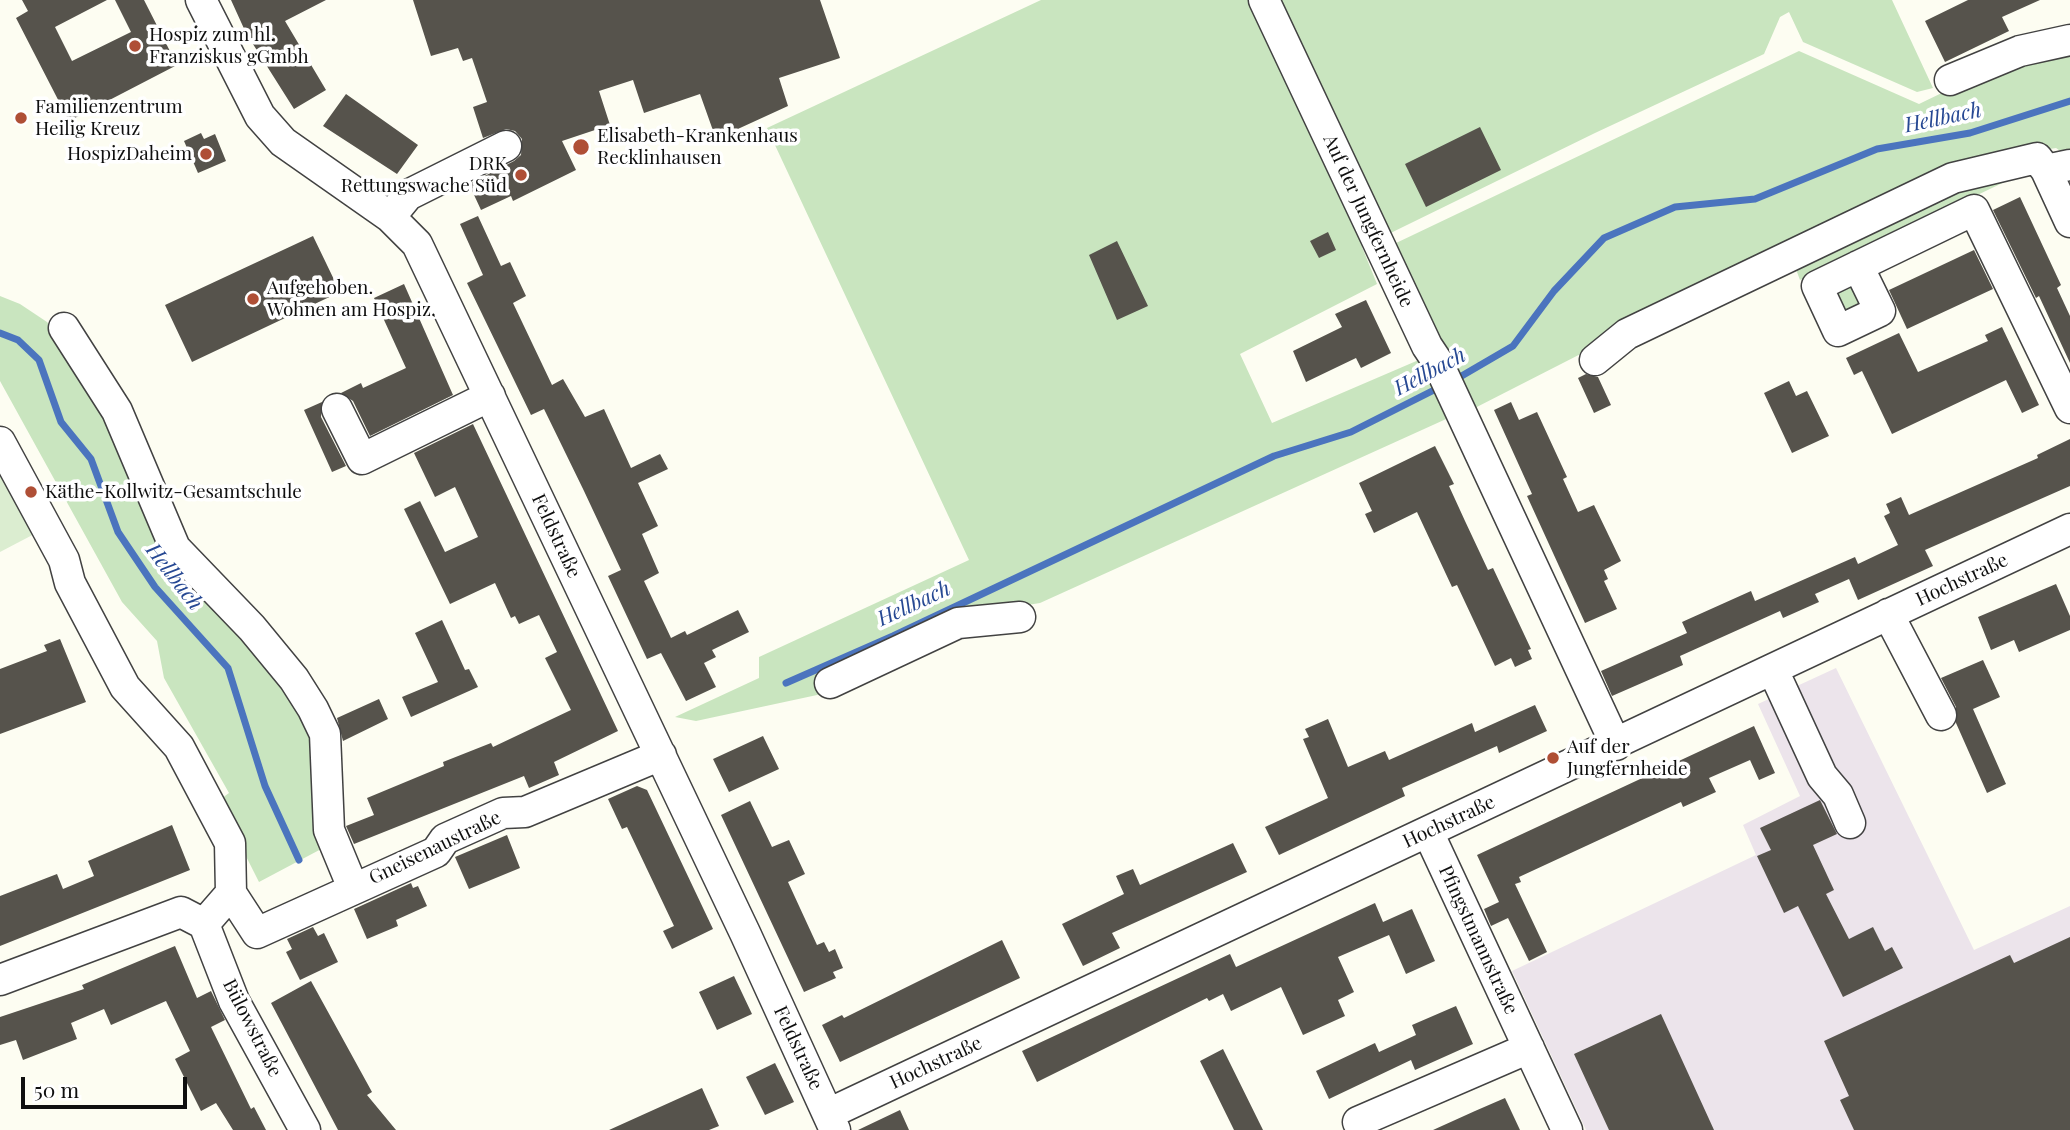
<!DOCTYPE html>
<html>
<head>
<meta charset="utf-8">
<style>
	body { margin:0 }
	#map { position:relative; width:2070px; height:1130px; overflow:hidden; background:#fdfdf2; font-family:"Playfair Display",serif }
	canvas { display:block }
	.scale { position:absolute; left:21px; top:1077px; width:166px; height:32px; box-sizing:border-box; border:4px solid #0f0f0f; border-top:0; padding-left:9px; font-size:21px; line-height:24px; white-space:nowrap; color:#0f0f0f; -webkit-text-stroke:5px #fff; paint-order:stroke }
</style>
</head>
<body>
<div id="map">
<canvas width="2070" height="1130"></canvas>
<div class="scale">50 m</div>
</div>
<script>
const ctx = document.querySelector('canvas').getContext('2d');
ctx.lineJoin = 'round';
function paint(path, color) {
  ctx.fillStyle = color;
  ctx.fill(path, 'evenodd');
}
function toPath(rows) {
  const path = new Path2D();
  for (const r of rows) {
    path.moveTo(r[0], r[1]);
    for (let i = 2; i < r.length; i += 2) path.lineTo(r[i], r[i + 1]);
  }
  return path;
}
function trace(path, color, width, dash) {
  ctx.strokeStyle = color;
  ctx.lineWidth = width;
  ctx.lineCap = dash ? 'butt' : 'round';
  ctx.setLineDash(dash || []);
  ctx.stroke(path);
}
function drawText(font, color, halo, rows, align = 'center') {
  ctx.font = font + ' "Playfair Display",serif';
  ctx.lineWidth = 7;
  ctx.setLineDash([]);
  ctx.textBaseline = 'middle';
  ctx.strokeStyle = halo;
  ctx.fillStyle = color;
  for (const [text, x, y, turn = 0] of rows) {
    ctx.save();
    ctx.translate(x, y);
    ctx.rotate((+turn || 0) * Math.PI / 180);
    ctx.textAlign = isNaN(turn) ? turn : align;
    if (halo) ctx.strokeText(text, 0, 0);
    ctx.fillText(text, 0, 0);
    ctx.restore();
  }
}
paint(toPath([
	[1836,668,1974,950,2070,906,2070,1130,1586,1130,1512,971,1756,855,1743,825,1800,796,1758,704]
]), '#ece4eb');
paint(toPath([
	[1041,0,1892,0,1933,88,1917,92,1803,42,1789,12,1780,17,1764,54,1595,133,1362,247,1377,284,1240,354,1272,423,1428,356,1455,415,1040,603,958,616,831,692,696,721,675,717,759,678,759,657,969,560,767,128],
	[2070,47,2070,154,2066,155,2056,148,2013,155,2017,176,1800,280,1794,264,1608,340,1467,412,1394,244,1799,51,1919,104,1981,74],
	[1854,282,1864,303,1842,313,1833,293],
	[0,296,20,304,47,322,63,341,74,356,156,521,321,734,325,847,259,882,218,801,229,793,164,678,157,641,122,602,0,381]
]), '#c9e5bf');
paint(toPath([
	[0,454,42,530,0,552]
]), '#dbedd0');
trace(toPath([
	[0,333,18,340,39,360,61,422,91,459,118,532,155,587,228,668,265,786,299,860],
	[1453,381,1513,346,1554,291,1604,238,1675,207,1755,199,1877,149,1970,133,2070,101],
	[786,683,893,636,1274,456,1351,432,1442,386]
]), '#4b74be', 7);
paint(toPath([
	[22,0,107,0,55,27,72,61,131,32,115,0,144,0,177,65,69,121,16,18,28,11],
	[231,0,326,0,285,21,326,90,294,109,246,33],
	[413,0,820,0,840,58,779,78,788,106,716,139,700,94,644,113,633,80,599,91,610,125,562,141,576,170,513,201,511,196,481,210,469,184,514,161,521,155,522,139,515,131,506,129,483,138,473,107,487,102,472,58,463,61,458,48,431,56],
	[1968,0,2040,0,2002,17,2009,31,1945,62,1925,21],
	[346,94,418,145,397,174,323,126],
	[1480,127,1501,170,1426,207,1405,164],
	[201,133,204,139,215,134,226,161,198,173,184,141],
	[2020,197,2061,285,2057,288,2070,316,2070,363,2039,296,2036,298,1993,210],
	[478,216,501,266,510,262,526,296,513,303,552,385,563,379,585,417,604,409,631,468,660,454,668,469,638,483,658,526,642,534,659,573,644,581,671,638,685,631,687,635,738,610,749,632,712,650,716,657,704,663,716,687,686,701,661,653,647,659,608,576,621,570,584,491,544,409,531,415,467,283,483,275,460,224],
	[1328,232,1336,250,1319,258,1310,241],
	[313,236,340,292,192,362,165,305],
	[1117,241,1148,306,1117,320,1089,255],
	[1974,250,1993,289,1907,329,1889,290],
	[404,284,453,395,370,436,353,401,341,393,361,383,363,388,406,368,374,298],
	[1366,300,1391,353,1361,368,1356,358,1306,382,1293,351,1342,327,1335,314],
	[2002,327,2039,405,2022,413,2006,380,1892,434,1862,371,1854,375,1846,358,1899,333,1918,372,1988,341,1985,335],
	[1586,374,1598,377,1611,405,1594,413,1578,378],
	[1789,381,1796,396,1807,391,1829,436,1792,453,1764,393],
	[322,402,321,417,346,466,332,472,304,410],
	[1511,402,1519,420,1537,412,1567,477,1563,479,1578,512,1594,505,1621,561,1604,570,1608,579,1604,581,1617,609,1585,623,1527,496,1532,494,1494,410],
	[473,424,618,731,554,762,559,775,529,788,524,776,354,844,346,826,374,815,367,798,444,766,443,762,491,743,493,747,571,710,545,658,557,652,539,615,519,624,515,616,511,618,495,583,450,604,404,509,420,501,445,552,478,537,455,487,435,497,414,453],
	[2070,439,2070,486,1925,550,1933,566,1858,600,1849,579,1815,594,1819,602,1783,618,1780,611,1680,656,1683,665,1612,696,1601,671,1687,633,1682,622,1751,591,1755,601,1855,557,1858,564,1898,545,1884,516,1890,513,1886,504,1901,497,1909,515,2038,458,2037,455],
	[1435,446,1454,484,1449,486,1465,521,1488,570,1493,568,1531,649,1528,650,1532,659,1515,667,1511,658,1495,666,1457,585,1452,587,1417,512,1374,533,1365,514,1372,511,1359,483],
	[2056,584,2070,616,2070,630,2019,652,2014,640,1991,650,1978,617],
	[442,620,465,670,469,669,478,687,411,717,402,697,438,682,415,633],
	[60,639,86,702,0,734,0,669,47,651,44,645],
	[1983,660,2000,697,1973,709,2006,784,1987,793,1956,723,1956,707,1941,678],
	[379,699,388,719,343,741,337,718],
	[1535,705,1547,731,1499,753,1497,746,1402,788,1405,796,1279,855,1265,827,1328,798,1303,739,1309,737,1305,729,1328,719,1348,767,1385,751,1389,760,1472,723,1475,732],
	[1754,726,1775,773,1759,780,1750,760,1709,778,1716,792,1683,807,1681,802,1519,877,1521,882,1515,884,1547,952,1529,961,1508,918,1491,926,1484,909,1499,902,1477,855],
	[763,736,779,769,729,792,713,759],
	[637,786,647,790,713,929,672,949,663,931,674,926,627,827,622,829,608,799],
	[1820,800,1837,834,1813,845,1834,890,1826,894,1849,939,1873,927,1885,951,1892,947,1903,968,1843,997,1798,906,1784,913,1757,856,1771,850,1760,828],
	[750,801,772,847,789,840,805,874,788,882,817,945,824,942,829,952,835,949,843,968,833,972,836,978,804,992,721,815],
	[172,825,190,870,0,946,0,896,57,874,63,889,94,876,88,861],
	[507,835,520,868,469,889,455,857],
	[1233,843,1247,872,1112,933,1120,948,1083,966,1062,924,1124,894,1116,876,1133,869,1140,885],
	[411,883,413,888,418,886,427,906,396,920,398,926,367,939,354,909],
	[1375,903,1383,922,1412,909,1435,961,1406,974,1389,935,1338,957,1354,992,1338,1000,1345,1016,1303,1035,1281,987,1231,1011,1223,994,1209,1001,1207,998,1037,1082,1022,1051,1230,954,1236,967],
	[313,927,318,936,324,933,338,962,300,980,286,952,292,949,287,939],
	[2070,937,2070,1130,1854,1130,1840,1100,1849,1096,1824,1041,2010,955,2014,963],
	[1002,940,1020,978,840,1062,822,1025,842,1015,844,1018],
	[175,946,197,998,211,991,225,1020,211,1027,251,1109,254,1107,266,1130,233,1130,216,1103,201,1111,175,1059,190,1051,166,1001,111,1025,104,1009,71,1023,77,1039,23,1060,16,1040,0,1045,0,1017,84,989,82,985],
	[734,976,752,1014,717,1030,699,992],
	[311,981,372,1092,367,1095,396,1130,338,1130,271,1003],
	[1456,1006,1473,1044,1415,1070,1411,1060,1329,1099,1316,1071,1375,1043,1379,1052,1416,1035,1412,1025],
	[1661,1014,1714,1130,1609,1130,1574,1054],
	[1223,1049,1263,1130,1234,1130,1200,1061],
	[775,1063,794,1102,765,1115,746,1077],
	[702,1088,719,1126,709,1130,609,1130],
	[1505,1098,1520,1130,1433,1130,1475,1111],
	[900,1110,909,1130,858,1130]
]), '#56534c');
const minor = toPath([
	[201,0,260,116,283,142,390,217,417,244,745,933,835,1130],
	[1264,0,1427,346,1437,361,1616,745],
	[1950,80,2020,51,2070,40],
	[2070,165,2046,170,2070,222],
	[390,217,408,195,506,146],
	[1858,266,1880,311,1838,331,1817,286,1974,210,2070,408],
	[64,328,117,411,175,548,252,628,294,679,313,709,325,734,329,830,353,888],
	[1595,360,1627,334,1953,178,2037,158,2046,170],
	[337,409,362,459,490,396],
	[0,442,64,560,70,583,125,687,179,747,230,843,231,893],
	[1888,614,1941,715],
	[1773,670,1822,776,1838,795,1850,823],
	[830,683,958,623,1020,617],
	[1428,832,1567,1130],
	[204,924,231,893,257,933,436,852,445,839,503,813,525,812,661,755],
	[204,924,234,1001,305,1130],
	[0,980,181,912,204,924],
	[828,1114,2070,529],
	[1358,1122,1529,1048]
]);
trace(minor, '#424242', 33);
trace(minor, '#fff', 30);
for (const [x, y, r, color] of [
	[135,46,7,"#af4f36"],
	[21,118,7,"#af4f36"],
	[581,147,9,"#af4f36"],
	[206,154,7,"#af4f36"],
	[521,175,7,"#af4f36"],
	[253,299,7,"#af4f36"],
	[31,492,7,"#af4f36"],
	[1553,758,7,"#af4f36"]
]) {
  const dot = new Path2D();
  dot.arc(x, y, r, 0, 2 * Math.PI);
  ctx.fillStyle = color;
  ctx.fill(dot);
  trace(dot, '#fff', 2.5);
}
drawText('19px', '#0f0f0f', '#fff', [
	["Hospiz zum hl.",149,35],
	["Franziskus gGmbh",149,57],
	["Familienzentrum",35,107],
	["Heilig Kreuz",35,129],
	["Elisabeth-Krankenhaus",597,136],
	["Recklinhausen",597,158],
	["HospizDaheim",192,154,"right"],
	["DRK",507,164,"right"],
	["Rettungswache Süd",507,186,"right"],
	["Aufgehoben.",267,288],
	["Wohnen am Hospiz.",267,310],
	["Käthe-Kollwitz-Gesamtschule",45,492],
	["Auf der",1567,747],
	["Jungfernheide",1567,769]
], 'left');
drawText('19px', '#0f0f0f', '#fff', [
	["Auf der Jungfernheide",1368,221,65],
	["Feldstraße",556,536,65],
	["Hochstraße",1962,580,-25],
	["Hochstraße",1449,822,-25],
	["Gneisenaustraße",435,848,-26],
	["Pfingstmannstraße",1478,940,65],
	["Bülowstraße",252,1028,63],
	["Feldstraße",798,1048,65],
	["Hochstraße",936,1063,-25]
]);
drawText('italic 21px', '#264893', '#fff', [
	["Hellbach",1943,118,-12],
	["Hellbach",1430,372,-28],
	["Hellbach",174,577,52],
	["Hellbach",914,604,-25]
]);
</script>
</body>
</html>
